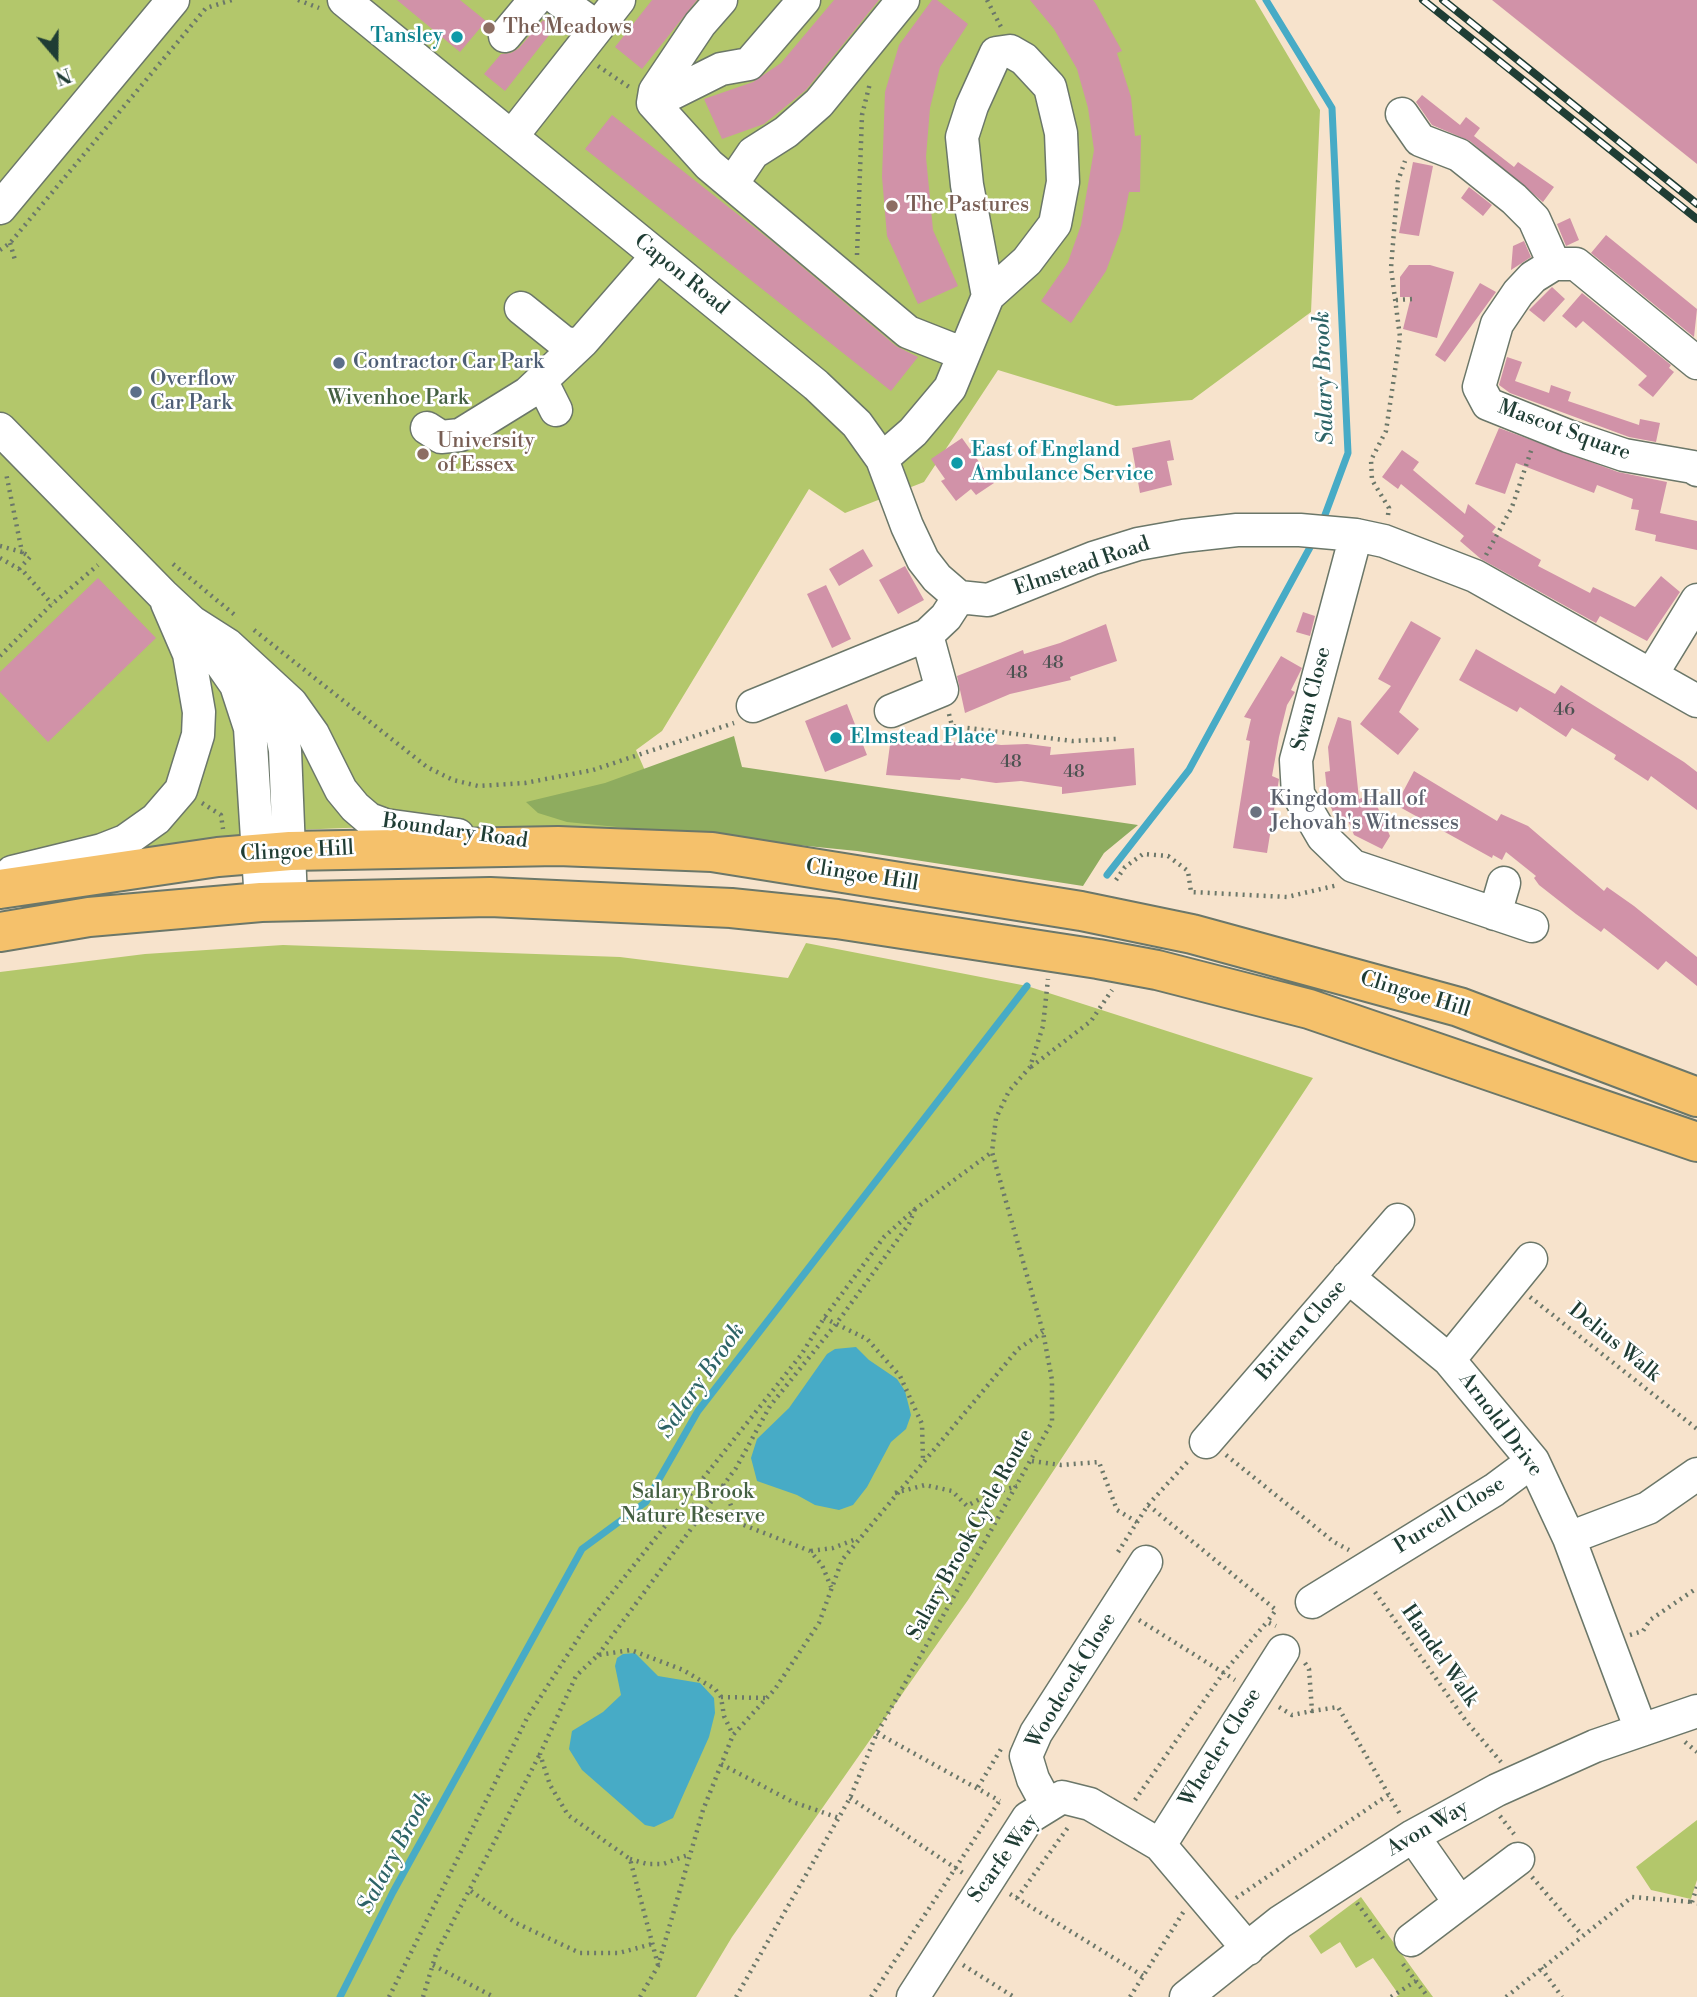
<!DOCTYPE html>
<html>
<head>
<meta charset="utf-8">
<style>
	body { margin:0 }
	#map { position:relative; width:1697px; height:1997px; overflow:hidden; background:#f7e3cc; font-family:"Libre Bodoni",serif }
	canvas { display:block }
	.north { position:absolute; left:21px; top:21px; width:70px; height:70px; -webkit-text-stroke:5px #fff; paint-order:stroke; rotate:160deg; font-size:19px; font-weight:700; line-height:28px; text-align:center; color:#1f3d34 }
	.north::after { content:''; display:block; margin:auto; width:24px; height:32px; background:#1f3d34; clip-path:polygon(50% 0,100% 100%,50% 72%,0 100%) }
</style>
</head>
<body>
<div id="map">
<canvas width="1697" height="1997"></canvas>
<div class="north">N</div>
</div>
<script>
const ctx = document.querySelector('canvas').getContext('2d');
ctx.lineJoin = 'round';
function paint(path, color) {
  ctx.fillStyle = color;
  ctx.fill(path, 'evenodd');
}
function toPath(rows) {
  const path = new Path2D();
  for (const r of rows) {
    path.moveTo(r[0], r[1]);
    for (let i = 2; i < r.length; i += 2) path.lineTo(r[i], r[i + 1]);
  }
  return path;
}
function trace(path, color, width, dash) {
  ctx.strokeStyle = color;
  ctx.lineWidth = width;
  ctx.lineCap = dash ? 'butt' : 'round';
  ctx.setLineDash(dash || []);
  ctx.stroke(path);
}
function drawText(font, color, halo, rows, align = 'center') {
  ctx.font = font + ' "Libre Bodoni",serif';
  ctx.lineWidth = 5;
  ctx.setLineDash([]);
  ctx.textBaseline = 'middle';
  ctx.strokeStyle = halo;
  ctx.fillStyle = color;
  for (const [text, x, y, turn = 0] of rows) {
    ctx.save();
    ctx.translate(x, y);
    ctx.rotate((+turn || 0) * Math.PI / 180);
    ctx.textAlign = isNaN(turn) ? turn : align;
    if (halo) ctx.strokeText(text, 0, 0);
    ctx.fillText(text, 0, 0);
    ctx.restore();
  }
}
paint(toPath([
	[0,0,1255,0,1320,110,1311,312,1192,400,1116,406,998,370,924,482,845,513,809,489,662,731,636,750,670,828,599,833,423,825,269,831,0,867],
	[806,943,1027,986,1313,1078,968,1600,732,1937,696,1997,0,1997,0,972,145,954,283,945,620,957,788,978],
	[1697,1820,1697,1880,1691,1899,1651,1890,1636,1867],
	[1361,1897,1419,1978,1433,1997,1396,1997,1399,1995,1373,1958,1356,1968,1340,1942,1321,1954,1309,1936]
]), '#b3c76b');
paint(toPath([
	[734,736,742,767,1138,825,1104,853,1083,886,857,851,567,822,538,813,526,802,605,783]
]), '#8eac5f');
paint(toPath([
	[856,1347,869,1360,897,1379,905,1391,911,1415,906,1429,891,1442,867,1487,853,1505,839,1510,815,1505,797,1495,757,1481,751,1458,757,1439,789,1408,827,1354,835,1349],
	[635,1653,658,1676,700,1683,714,1698,715,1713,709,1737,680,1802,673,1818,654,1827,645,1825,582,1770,569,1749,572,1731,603,1712,621,1695,615,1666,617,1658,623,1654]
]), '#47abc6');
trace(toPath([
	[1266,0,1332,108,1348,453,1322,523],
	[1107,875,1189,770,1314,540],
	[340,1997,393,1892,582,1549,646,1502,698,1411,1027,986]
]), '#47abc6', 7);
paint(toPath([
	[397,0,460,0,486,21,460,52],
	[652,0,697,0,642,69,615,47],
	[834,0,879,0,806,90,764,124,722,139,704,99,753,82,781,63],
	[932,0,937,0,968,24,940,67,930,108,926,157,933,230,958,286,918,304,887,236,882,177,885,92,899,45],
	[1030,0,1093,0,1096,4,1122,51,1117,53,1131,97,1135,136,1141,135,1140,192,1129,192,1122,228,1106,271,1071,323,1041,301,1068,262,1081,225,1094,150,1088,108,1077,69,1054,29],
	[1492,0,1697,0,1697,164],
	[543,20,554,29,505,91,484,74,501,54,511,53,519,48],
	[1422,95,1460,125,1466,117,1480,128,1474,136,1514,167,1518,162,1554,187,1543,202,1470,141,1432,125,1416,102],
	[612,115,774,243,896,346,918,357,891,391,585,149],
	[1413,162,1433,166,1419,236,1399,233],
	[1469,187,1492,205,1483,216,1461,198],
	[1570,218,1579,240,1566,246,1557,224],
	[1606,235,1697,309,1694,337,1591,253],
	[1524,241,1531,257,1511,270,1513,246],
	[1409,265,1430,265,1454,272,1437,338,1403,329,1411,297,1400,297,1400,277],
	[1480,283,1496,292,1445,362,1435,355],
	[1552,287,1565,299,1544,322,1529,310],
	[1582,293,1671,365,1669,368,1674,372,1653,397,1638,385,1647,376,1583,321,1576,328,1562,316],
	[1507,357,1522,362,1515,381,1549,393,1551,385,1571,392,1568,401,1639,425,1640,419,1660,423,1656,442,1629,437,1510,393,1499,385],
	[1499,428,1618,472,1667,482,1660,513,1697,521,1697,550,1655,541,1656,535,1635,530,1639,510,1631,509,1633,499,1597,485,1594,493,1516,463,1505,494,1475,484],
	[962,438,994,483,976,495,971,489,956,501,941,481,945,479,931,459],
	[1170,440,1174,460,1167,461,1172,485,1140,493,1132,448],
	[1402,450,1419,462,1413,470,1465,514,1468,504,1496,527,1492,532,1541,560,1538,566,1590,593,1593,587,1635,607,1661,576,1680,592,1647,641,1600,616,1596,623,1481,559,1460,541,1464,536,1401,484,1398,489,1382,477],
	[863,549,873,566,839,586,829,569],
	[905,566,924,600,898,614,879,580],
	[98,578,156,638,48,742,0,692,0,672],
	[826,585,851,639,832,648,807,594],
	[1303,612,1315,616,1310,636,1296,632],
	[1411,621,1441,638,1399,712,1419,729,1398,755,1360,724,1391,686,1378,679],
	[1106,624,1117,661,1070,677,1071,680,1010,694,965,713,957,676,1023,650,1024,654,1060,643],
	[1476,649,1555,694,1561,685,1684,762,1697,772,1697,810,1651,776,1648,781,1614,759,1616,755,1572,728,1566,737,1520,707,1517,712,1459,680],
	[1281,656,1302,668,1291,690,1295,692,1287,705,1279,737,1272,776,1279,779,1267,853,1233,848,1250,741,1246,740,1251,719,1244,717],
	[847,704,867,755,825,772,805,721],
	[1338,717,1351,721,1359,799,1372,794,1390,836,1382,849,1354,835,1347,818,1337,822,1328,800,1325,772,1330,771,1328,747],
	[891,737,974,744,973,741,1001,745,1027,744,1051,747,1050,755,1134,748,1136,785,1062,794,1062,787,1021,781,996,783,961,778,960,780,886,775],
	[1414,771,1497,821,1501,814,1528,826,1604,891,1607,887,1634,906,1697,957,1697,986,1666,961,1658,970,1604,928,1601,932,1576,914,1539,885,1534,878,1536,876,1506,852,1502,860,1493,855,1492,858,1396,805]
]), '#d192a8');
const minor = toPath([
	[344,0,816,385,857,424,882,459,907,526,923,560,937,578,959,597],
	[559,0,587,20],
	[505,36,535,0],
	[653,103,709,165,908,332,964,354],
	[653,103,721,69,749,64,804,0],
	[653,103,655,91,700,24,721,0],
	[1402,114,1420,140,1459,155,1514,199,1534,219,1554,264],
	[512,136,619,0],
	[732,184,753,153,786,132,819,103,903,0],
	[0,208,173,0],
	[521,308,562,341,572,345,583,341,657,256],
	[1697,363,1576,264,1554,264,1533,277,1518,293,1497,324,1479,387,1488,404,1568,436,1624,455,1693,467,1697,470],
	[542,382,556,410],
	[427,428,441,437,460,435,528,393,583,341],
	[0,429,163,595,192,622,228,645,291,703,313,734,341,790,355,807,369,819,385,825,458,835],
	[882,459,913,432,950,388,988,296,1027,261,1055,224,1063,182,1061,133,1050,87,1024,59,1010,51,996,53,972,106,962,137,967,185,988,296],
	[1356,535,1296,760,1298,794,1323,837,1353,866,1532,926],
	[959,597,988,600,1093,558,1138,544,1183,536,1237,530,1300,530,1356,535,1384,541,1475,576,1697,701],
	[204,639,236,685,250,728,261,902],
	[1652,674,1697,600],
	[259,689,280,726,285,750,291,901],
	[753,706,927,635,946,617,959,597],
	[891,711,942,690,927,635],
	[12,872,102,850,125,841,156,819,181,790,198,735,199,712,189,654,167,603],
	[1495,914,1504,883],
	[1348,1277,1449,1360,1533,1461,1569,1538,1641,1730],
	[1449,1360,1531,1259],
	[1206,1442,1398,1220],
	[1569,1538,1648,1508,1697,1474],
	[1312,1602,1494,1490,1533,1461],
	[1047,1805,1033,1779,1026,1756,1036,1733,1146,1562],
	[1413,1836,1460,1903],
	[1160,1845,1283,1651],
	[1411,1940,1518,1859],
	[913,1997,1028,1818,1062,1797,1090,1804,1160,1845,1248,1949],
	[1186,1997,1280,1922,1413,1836,1497,1790,1595,1746,1697,1711]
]);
const major = toPath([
	[0,889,218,857,290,851,558,846,712,852,1081,911,1192,934,1459,1007,1697,1097],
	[0,932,89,917,261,902,490,897,731,908,837,919,1098,959,1157,970,1309,1009,1697,1142]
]);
trace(minor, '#6b7769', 35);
trace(major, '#6b7769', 42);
trace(toPath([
	[298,0,319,8],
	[987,0,1001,27],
	[598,66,632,89],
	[10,243,15,260],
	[0,250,10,243,206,8,232,0],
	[857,255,862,115,870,83],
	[1396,300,1413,299],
	[1388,515,1389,508,1372,480,1371,460,1386,431,1400,337,1391,268,1398,181,1405,161],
	[0,546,22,552,6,473],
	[1486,555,1512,507,1532,448],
	[0,558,24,572,52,604],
	[173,564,236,616],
	[19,569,30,557,22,552],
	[254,630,427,767,453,780,478,786,525,783,593,770,734,723],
	[0,656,52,604,98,565],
	[949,714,952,726,1072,741,1116,739],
	[202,803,221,815,223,829],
	[1116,880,1125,867,1143,854,1168,856,1188,871,1191,892,1287,897,1338,885],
	[1031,1067,1091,1021,1112,990],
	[1530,1297,1697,1429],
	[824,1318,867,1339,900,1376,922,1424,923,1460],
	[1226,1455,1334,1542,1349,1550],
	[1032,1461,1061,1465,1099,1462,1117,1510,1137,1522],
	[723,1484,737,1522],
	[895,1493,925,1485,952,1491,967,1506,987,1495,1017,1486],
	[685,1502,810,1551,822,1565,831,1587],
	[1148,1505,1190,1459],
	[811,1551,833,1548,856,1539],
	[1118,1552,1148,1505,1276,1610,1267,1622],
	[1375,1592,1466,1721,1501,1762],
	[1139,1620,1235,1680],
	[1630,1635,1643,1631,1650,1620,1697,1588],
	[598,1655,736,1468,770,1406,836,1324,909,1224,915,1209],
	[1305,1663,1309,1669,1312,1711,1338,1707,1401,1816],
	[721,1697,765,1698],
	[1279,1707,1292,1715,1312,1711],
	[877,1733,1000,1801],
	[1685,1742,1697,1752],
	[721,1764,793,1802,839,1818],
	[978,1787,1001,1749],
	[850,1798,963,1873],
	[1135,1800,1224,1672,1267,1622,1276,1626],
	[1500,1816,1514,1834],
	[630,1859,647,1864,663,1864,688,1855],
	[1532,1877,1582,1935],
	[1697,1887,1692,1902,1697,1904],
	[471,1891,516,1923,580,1953,619,1953,652,1944],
	[1010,1894,1143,1976],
	[1017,1898,1069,1826],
	[1236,1898,1388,1795],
	[1357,1903,1385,1941],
	[1403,1964,1428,1997],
	[433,1965,494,1997],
	[658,1965,630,1859,568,1815,550,1785,540,1754,576,1676,598,1655,631,1650,683,1670,715,1689,721,1697,724,1716,733,1735],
	[963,1965,1014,1997],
	[1541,1968,1562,1997],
	[389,1997,527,1718,588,1623,801,1355,824,1318,884,1237,915,1209,992,1152],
	[423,1997,436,1954,540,1754],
	[640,1997,658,1966,703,1810,733,1735,775,1689,819,1623,842,1560,1018,1349,1043,1332],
	[736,1997,850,1798,877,1733,1052,1422,1052,1380,1043,1332,992,1152,996,1118,1009,1091,1030,1067,1043,1026,1048,979],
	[871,1997,1000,1800],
	[1130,1997,1184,1911],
	[1391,1997,1416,1981],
	[1506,1997,1632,1897,1692,1902]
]), '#6b7769', 4.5, [2, 5]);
trace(minor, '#fff', 32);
trace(major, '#f5c16b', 38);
const rail = toPath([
	[1423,0,1697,219],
	[1443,0,1697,204]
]);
trace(rail, '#1f3d34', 8);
trace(rail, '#fff', 5, [16]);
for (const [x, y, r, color] of [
	[489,28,7,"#8d6e63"],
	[457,37,7,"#0f9aa8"],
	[892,206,7,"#8d6e63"],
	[339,363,7,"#5c6f8a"],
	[136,392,7,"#5c6f8a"],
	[423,454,7,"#8d6e63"],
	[957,463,7,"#0f9aa8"],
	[836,738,7,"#0f9aa8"],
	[1256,812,7,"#6b7280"]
]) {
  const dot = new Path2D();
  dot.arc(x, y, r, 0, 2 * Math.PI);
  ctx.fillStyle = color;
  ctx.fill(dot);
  trace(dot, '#fff', 2.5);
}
drawText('18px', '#4c5251', null, [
	["48",1053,664],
	["48",1017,674],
	["46",1564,711],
	["48",1011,763],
	["48",1074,773]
]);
drawText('21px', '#785e54', '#fff', [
	["The Meadows",503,28],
	["The Pastures",906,206],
	["University",437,442],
	["of Essex",437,466]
], 'left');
drawText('21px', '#0d838f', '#fff', [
	["Tansley",443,37,"right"],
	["East of England",971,451],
	["Ambulance Service",971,475],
	["Elmstead Place",850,738]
], 'left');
drawText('21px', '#1f3d34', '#fff', [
	["Capon Road",681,275,39],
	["Mascot Square",1564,431,20],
	["Elmstead Road",1082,567,-19],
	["Swan Close",1312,699,-76],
	["Boundary Road",455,832,8],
	["Clingoe Hill",297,852,-3],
	["Clingoe Hill",862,876,9],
	["Clingoe Hill",1415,995,17],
	["Britten Close",1302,1331,-49],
	["Delius Walk",1614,1343,39],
	["Arnold Drive",1500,1425,53],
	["Purcell Close",1450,1516,-32],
	["Salary Brook Cycle Route",971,1535,-61],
	["Handel Walk",1439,1656,55],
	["Woodcock Close",1072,1681,-59],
	["Wheeler Close",1221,1748,-58],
	["Avon Way",1428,1829,-30],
	["Scarfe Way",1004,1859,-54]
]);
drawText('21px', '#4e5e75', '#fff', [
	["Contractor Car Park",353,363],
	["Overflow",150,380],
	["Car Park",150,404]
], 'left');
drawText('21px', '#446042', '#fff', [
	["Wivenhoe Park",398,399],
	["Salary Brook",693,1493],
	["Nature Reserve",693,1517]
]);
drawText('21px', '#5b616d', '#fff', [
	["Kingdom Hall of",1270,800],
	["Jehovah's Witnesses",1270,824]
], 'left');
drawText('italic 23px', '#2d6467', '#fff', [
	["Salary Brook",1325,378,-92],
	["Salary Brook",702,1381,-55],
	["Salary Brook",396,1853,-62]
]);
</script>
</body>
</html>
